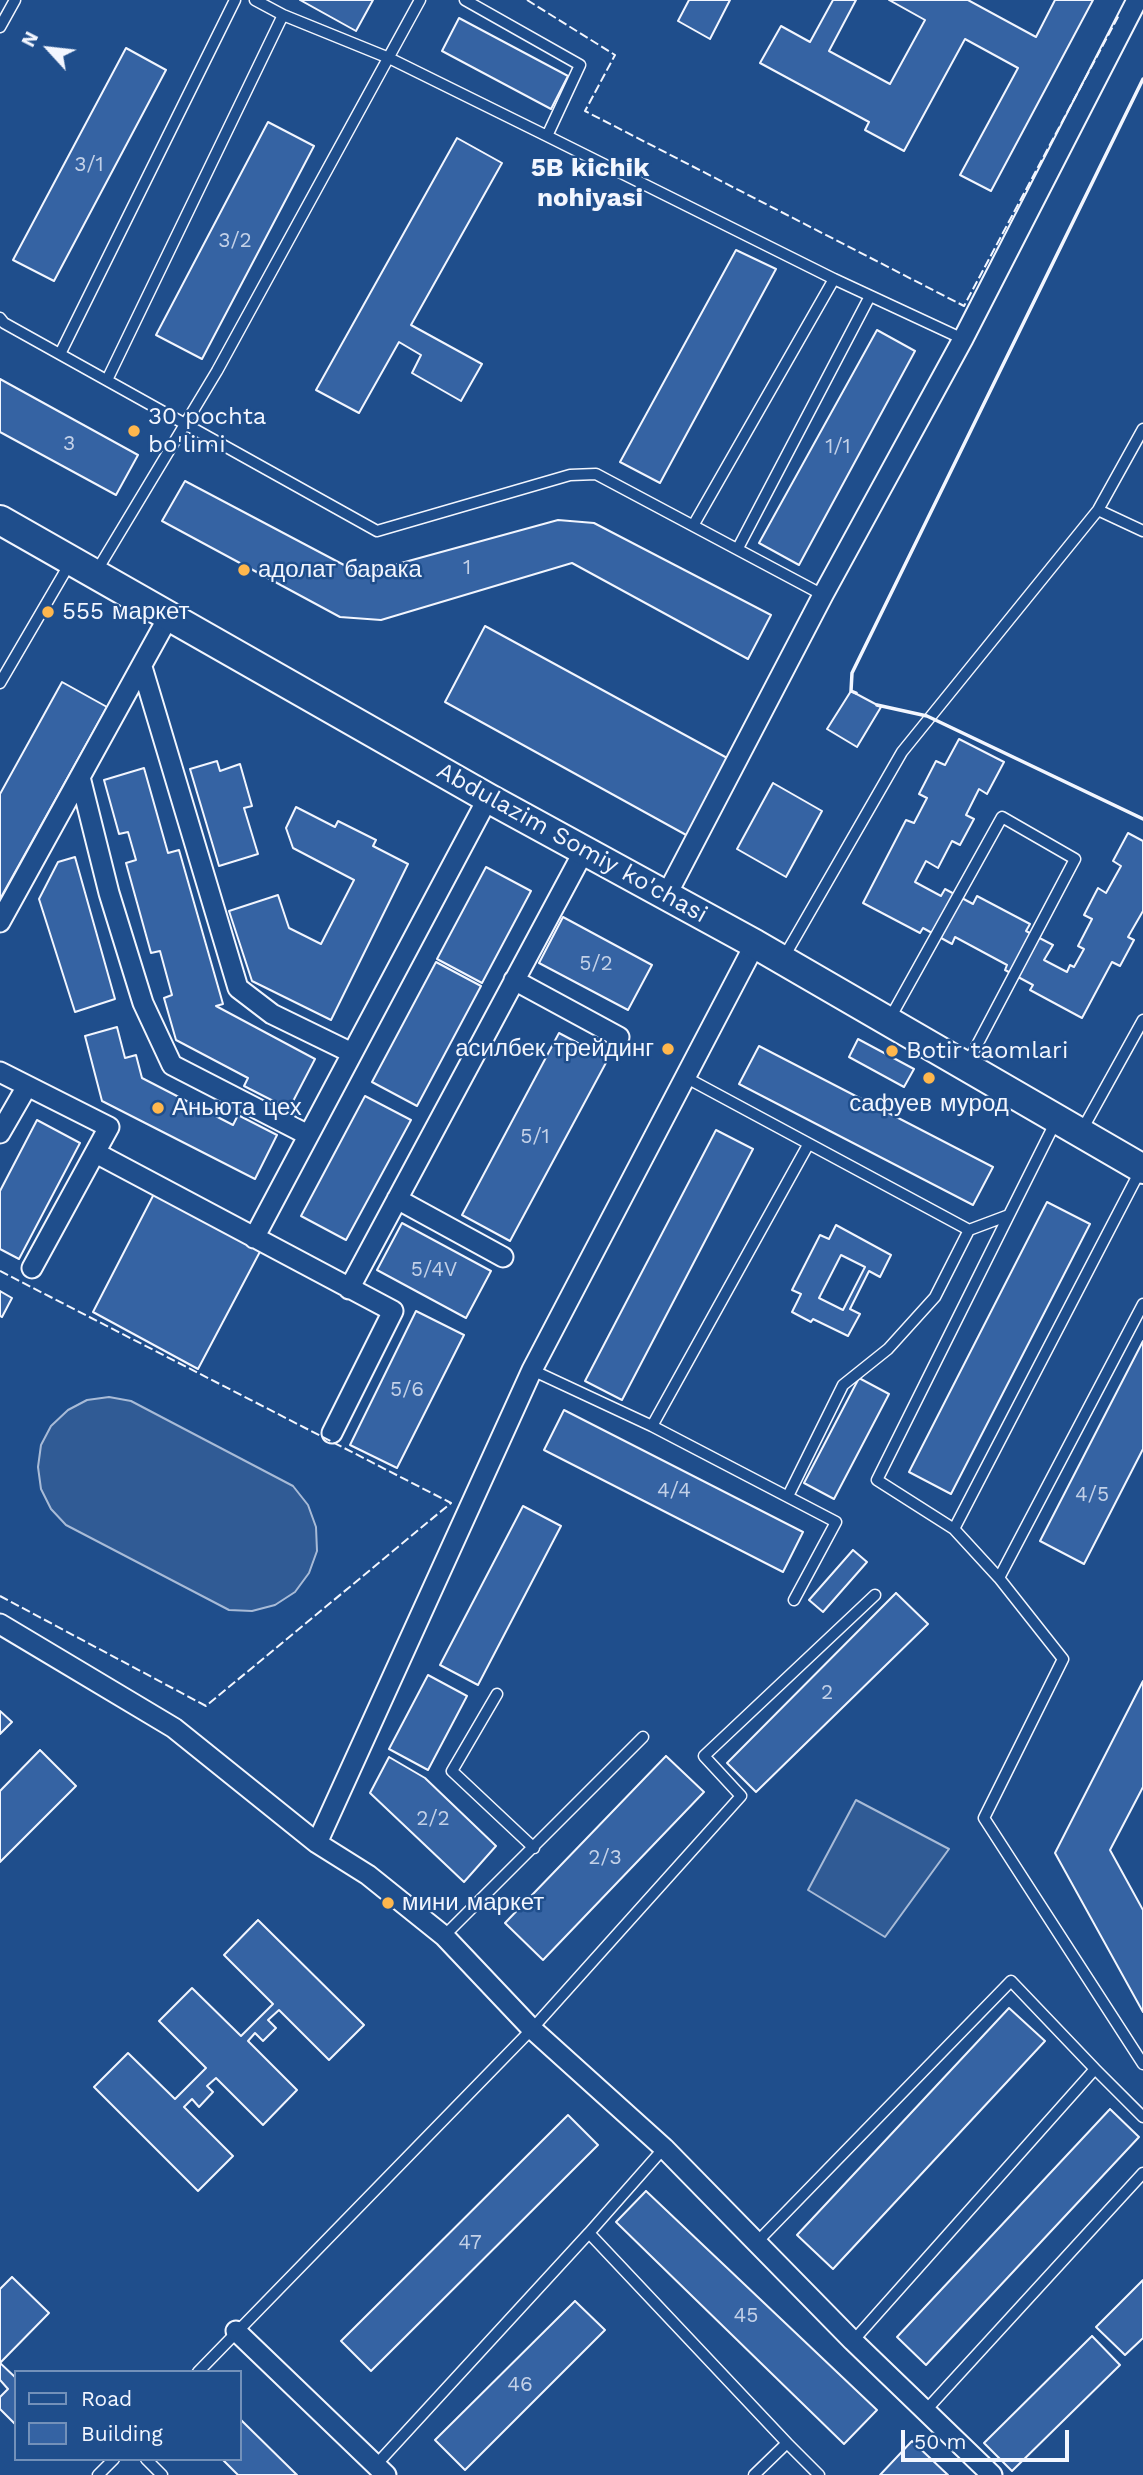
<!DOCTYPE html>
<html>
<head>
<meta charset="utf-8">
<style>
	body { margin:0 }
	#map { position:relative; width:1143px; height:2475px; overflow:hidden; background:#1f4e8c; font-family:"Work Sans",sans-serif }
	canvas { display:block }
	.legend { position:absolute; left:14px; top:2370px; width:228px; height:91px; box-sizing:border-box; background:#1f4e8c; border:2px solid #7391ba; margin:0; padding:9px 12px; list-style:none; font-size:21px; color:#f2f6ff }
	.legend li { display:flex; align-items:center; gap:14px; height:35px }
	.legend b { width:35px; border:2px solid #7391ba }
	.north { position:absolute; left:14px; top:14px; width:70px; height:70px; -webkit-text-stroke:5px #1f4e8c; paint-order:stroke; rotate:297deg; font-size:19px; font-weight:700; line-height:28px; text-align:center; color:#f2f6ff }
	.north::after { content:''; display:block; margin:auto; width:24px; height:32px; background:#f2f6ff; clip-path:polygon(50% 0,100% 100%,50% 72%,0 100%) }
	.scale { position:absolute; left:901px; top:2430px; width:168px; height:32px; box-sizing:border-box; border:4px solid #f2f6ff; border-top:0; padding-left:9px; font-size:21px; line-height:24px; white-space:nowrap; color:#f2f6ff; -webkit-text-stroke:5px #1f4e8c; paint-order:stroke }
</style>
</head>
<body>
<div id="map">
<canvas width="1143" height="2475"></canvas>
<ul class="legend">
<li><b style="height:9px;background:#1f4e8c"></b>Road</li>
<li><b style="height:19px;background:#3563a3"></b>Building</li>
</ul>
<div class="north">N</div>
<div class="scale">50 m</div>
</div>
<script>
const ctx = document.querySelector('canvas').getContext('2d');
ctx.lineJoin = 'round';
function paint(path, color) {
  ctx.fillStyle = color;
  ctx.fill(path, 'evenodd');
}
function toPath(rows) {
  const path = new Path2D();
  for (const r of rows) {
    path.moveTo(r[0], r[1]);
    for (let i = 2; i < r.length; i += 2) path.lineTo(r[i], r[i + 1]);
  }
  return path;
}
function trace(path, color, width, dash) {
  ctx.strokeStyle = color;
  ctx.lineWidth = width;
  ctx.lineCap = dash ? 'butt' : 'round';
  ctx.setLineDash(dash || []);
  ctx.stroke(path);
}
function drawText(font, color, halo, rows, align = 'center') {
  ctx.font = font + ' "Work Sans",sans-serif';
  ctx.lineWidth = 5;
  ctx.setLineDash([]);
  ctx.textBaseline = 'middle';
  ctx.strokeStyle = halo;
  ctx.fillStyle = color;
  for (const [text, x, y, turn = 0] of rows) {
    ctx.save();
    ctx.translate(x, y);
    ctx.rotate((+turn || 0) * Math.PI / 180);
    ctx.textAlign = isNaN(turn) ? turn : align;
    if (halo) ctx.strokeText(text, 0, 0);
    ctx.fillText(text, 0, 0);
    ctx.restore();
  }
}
const built = toPath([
	[109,1397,131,1401,293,1486,308,1505,316,1527,317,1551,309,1573,295,1592,275,1605,252,1611,229,1610,66,1525,51,1509,41,1489,38,1467,41,1445,51,1426,68,1410,87,1400,109,1397],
	[856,1800,949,1849,885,1937,808,1890,856,1800]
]);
paint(built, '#305b95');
trace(built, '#a8bbd7', 2);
const building = toPath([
	[300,0,373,0,356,31,300,0],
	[689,0,730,0,710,39,678,21,689,0],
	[833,0,856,0,829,51,890,84,925,20,889,0,968,0,1036,37,1055,0,1093,0,991,191,960,175,1018,68,965,39,904,151,865,130,869,122,760,63,781,26,810,42,833,0],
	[459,18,568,76,551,109,442,51,459,18],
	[126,48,166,70,54,281,13,260,126,48],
	[268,122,314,146,202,359,156,335,268,122],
	[457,138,502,163,411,325,482,364,461,401,412,373,421,355,399,342,359,413,316,390,457,138],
	[736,250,776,269,660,483,620,462,736,250],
	[877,330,915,351,799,565,759,543,877,330],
	[0,379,138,455,116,495,0,432,0,379],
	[185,481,361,574,558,520,594,523,771,615,748,659,572,563,381,620,340,617,162,521,185,481],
	[485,626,729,759,688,836,445,702,485,626],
	[62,682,107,707,0,899,0,794,62,682],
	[851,691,881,707,857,747,827,729,851,691],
	[959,739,1004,762,987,794,979,789,966,815,974,819,960,845,952,841,938,868,926,861,915,882,941,896,945,889,973,904,977,896,1030,924,1026,931,1053,945,1044,960,1067,972,1070,965,1074,967,1084,949,1078,946,1092,919,1084,915,1098,888,1106,893,1121,866,1113,861,1128,833,1143,841,1143,911,1128,937,1134,940,1120,966,1112,962,1082,1018,1030,990,1033,985,1005,970,1007,965,955,937,952,944,923,928,920,933,863,903,906,820,914,823,927,798,919,794,936,761,945,765,959,739],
	[217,761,220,771,240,764,252,806,244,808,258,854,219,866,190,769,217,761],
	[144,768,168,853,179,850,223,1004,216,1006,315,1059,289,1109,244,1086,248,1078,176,1040,164,998,172,995,160,951,151,953,126,863,136,860,128,832,119,834,104,780,144,768],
	[773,783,822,811,786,877,737,849,773,783],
	[296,807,335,827,338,821,376,840,373,846,408,864,331,1020,252,981,229,911,278,895,289,928,321,944,354,880,293,848,286,828,296,807],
	[75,857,115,999,75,1012,39,899,58,862,75,857],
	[486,867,531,891,482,983,437,959,486,867],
	[563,917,652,965,628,1010,539,963,563,917],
	[436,962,481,986,417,1106,372,1082,436,962],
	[117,1027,125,1058,136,1055,142,1078,233,1125,238,1115,277,1135,255,1179,102,1101,85,1036,117,1027],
	[559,1033,608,1059,510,1241,462,1215,559,1033],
	[858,1039,914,1069,904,1087,849,1057,858,1039],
	[759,1046,993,1167,973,1205,739,1084,759,1046],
	[365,1096,411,1120,346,1240,301,1216,365,1096],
	[37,1120,80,1143,19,1259,0,1249,0,1191,37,1120],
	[716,1130,753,1149,622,1400,585,1381,716,1130],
	[156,1190,263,1246,198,1369,93,1312,156,1190],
	[1047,1202,1090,1224,951,1494,909,1472,1047,1202],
	[402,1223,491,1271,466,1318,377,1270,402,1223],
	[836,1225,891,1255,880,1277,869,1271,850,1309,860,1314,848,1336,813,1319,811,1322,792,1312,801,1294,792,1290,820,1235,829,1239,836,1225],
	[841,1255,865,1267,843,1310,819,1298,841,1255],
	[0,1291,12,1298,2,1317,0,1316,0,1291],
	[416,1311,464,1335,397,1468,350,1445,416,1311],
	[1143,1341,1143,1449,1084,1564,1040,1541,1143,1341],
	[859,1378,889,1394,834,1499,804,1483,859,1378],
	[564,1410,803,1532,783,1572,544,1450,564,1410],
	[523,1506,561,1526,478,1685,440,1665,523,1506],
	[853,1550,867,1562,823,1612,809,1600,853,1550],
	[896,1593,928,1624,756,1792,727,1763,896,1593],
	[428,1675,467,1696,428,1770,389,1749,428,1675],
	[1143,1681,1143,1787,1110,1850,1143,1910,1143,2012,1055,1853,1143,1681],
	[0,1711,12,1722,0,1734,0,1711],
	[40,1750,76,1786,0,1862,0,1791,40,1750],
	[666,1756,704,1792,543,1960,505,1923,666,1756],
	[389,1757,425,1778,496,1846,464,1882,370,1793,389,1757],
	[258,1920,364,2025,329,2060,279,2010,268,2020,276,2028,263,2041,255,2033,248,2041,297,2090,263,2125,216,2078,207,2086,213,2092,199,2107,192,2099,184,2107,233,2156,198,2191,94,2087,128,2053,175,2099,206,2068,159,2021,192,1988,241,2036,273,2004,224,1955,258,1920],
	[1009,2008,1045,2041,833,2269,797,2235,1009,2008],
	[1110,2109,1139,2137,926,2365,897,2337,1110,2109],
	[568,2115,598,2145,371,2371,341,2341,568,2115],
	[646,2191,877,2410,844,2444,616,2222,646,2191],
	[12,2277,49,2313,0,2363,16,2378,16,2425,0,2409,0,2397,8,2389,0,2380,0,2289,12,2277],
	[1143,2280,1143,2338,1125,2355,1096,2327,1143,2280],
	[575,2301,605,2330,465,2470,435,2440,575,2301],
	[1092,2336,1120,2365,1012,2471,984,2443,1092,2336],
	[240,2419,297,2475,238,2475,222,2459,240,2459,240,2419],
	[912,2441,948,2475,880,2475,912,2441]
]);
paint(building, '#3563a3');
trace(building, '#f2f6ff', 2);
const lane = toPath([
	[255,0,283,15,389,58,547,136],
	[465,0,580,65,547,136,834,279],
	[0,27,15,0],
	[0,318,4,323,377,531,570,475,596,474,823,595],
	[60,354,235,0],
	[107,380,283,15],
	[1098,510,1143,531],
	[694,524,834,279,963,339],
	[738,548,870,296],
	[96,572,217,371,420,0],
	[0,683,70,563],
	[784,957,902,752,1098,510,1143,429],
	[889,1020,1002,817,1075,859,967,1064],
	[685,1077,969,1230,1009,1215,1056,1121],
	[1082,1130,1143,1020],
	[1009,1215,877,1480,954,1529,999,1578,1063,1659,984,1818,1143,2064],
	[532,1370,652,1426,808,1145],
	[652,1426,836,1522,794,1600],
	[788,1496,843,1385,888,1349,935,1297,969,1230],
	[954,1529,1141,1169],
	[999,1578,1143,1304],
	[497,1694,452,1771,534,1848],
	[444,1936,643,1737],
	[664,2148,589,2233,787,2443,754,2475],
	[758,2241,1011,1981,1095,2069],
	[853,2341,1095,2069,1143,2117],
	[198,2372,532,2029,741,1796,704,1756,875,1595],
	[927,2409,1143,2173],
	[787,2443,819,2475],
	[146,2459,162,2475],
	[375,2466,589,2233],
	[98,2475,114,2459]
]);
const street = toPath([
	[142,667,238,988,272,1014,352,1053],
	[80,777,109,893,143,1003,172,1065,308,1135],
	[667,894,823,595,963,339,1137,0],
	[0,922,170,614],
	[514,980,619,1037],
	[0,1072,109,1127,32,1268],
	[0,1133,26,1088],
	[96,1153,393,1311,332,1433],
	[397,1199,503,1257],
	[254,1238,488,798],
	[349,1289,585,849],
	[0,1624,174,1728,317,1843,368,1875,444,1936,532,2029,664,2148,853,2341,992,2475],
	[317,1843,532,1370,755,944],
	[236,2331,386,2475]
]);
const secondary = toPath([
	[0,520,488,798,755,944,1143,1169]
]);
trace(lane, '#f2f6ff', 13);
trace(street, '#f2f6ff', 23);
trace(secondary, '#f2f6ff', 32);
trace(lane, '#1f4e8c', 10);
trace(street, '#1f4e8c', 19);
trace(secondary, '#1f4e8c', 28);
trace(toPath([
	[527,0,615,55,585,111,964,306,1119,15],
	[0,1271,451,1503,206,1706,0,1596]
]), '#f2f6ff', 2, [9, 3.5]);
trace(toPath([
	[856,693,851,691,852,673,1143,79],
	[877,705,927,716,1143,819]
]), '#f2f6ff', 3.5);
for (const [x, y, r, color] of [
	[134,431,7,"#ffb74d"],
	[244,570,7,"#ffb74d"],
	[48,612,7,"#ffb74d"],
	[668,1049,7,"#ffb74d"],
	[892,1051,7,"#ffb74d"],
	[929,1078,7,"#ffb74d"],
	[158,1108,7,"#ffb74d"],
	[388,1903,7,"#ffb74d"]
]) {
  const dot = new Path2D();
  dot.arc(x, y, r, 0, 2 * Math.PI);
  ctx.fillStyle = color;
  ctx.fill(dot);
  trace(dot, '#1f4e8c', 2.5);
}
drawText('21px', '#c3d1e8', null, [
	["3/1",89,165],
	["3/2",235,241],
	["3",69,444],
	["1/1",838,447],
	["1",467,568],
	["5/2",596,964],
	["5/1",535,1137],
	["5/4V",434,1270],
	["5/6",407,1390],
	["4/4",674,1491],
	["4/5",1092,1495],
	["2",827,1693],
	["2/2",433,1819],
	["2/3",605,1858],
	["47",470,2243],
	["45",746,2316],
	["46",520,2385]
]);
drawText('24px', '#f2f6ff', '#1f4e8c', [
	["30 pochta",148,417],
	["bo'limi",148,445],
	["адолат барака",258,570],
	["555 маркет",62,612],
	["асилбек трейдинг",654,1049,"right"],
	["Botir taomlari",906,1051],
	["сафуев мурод",929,1104,"center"],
	["Аньюта цех",172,1108],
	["мини маркет",402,1903]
], 'left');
drawText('24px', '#f2f6ff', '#1f4e8c', [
	["Abdulazim Somiy ko'chasi",572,843,29]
]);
drawText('bold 26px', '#f2f6ff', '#1f4e8c', [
	["5B kichik",590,168],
	["nohiyasi",590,198]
]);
</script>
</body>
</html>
